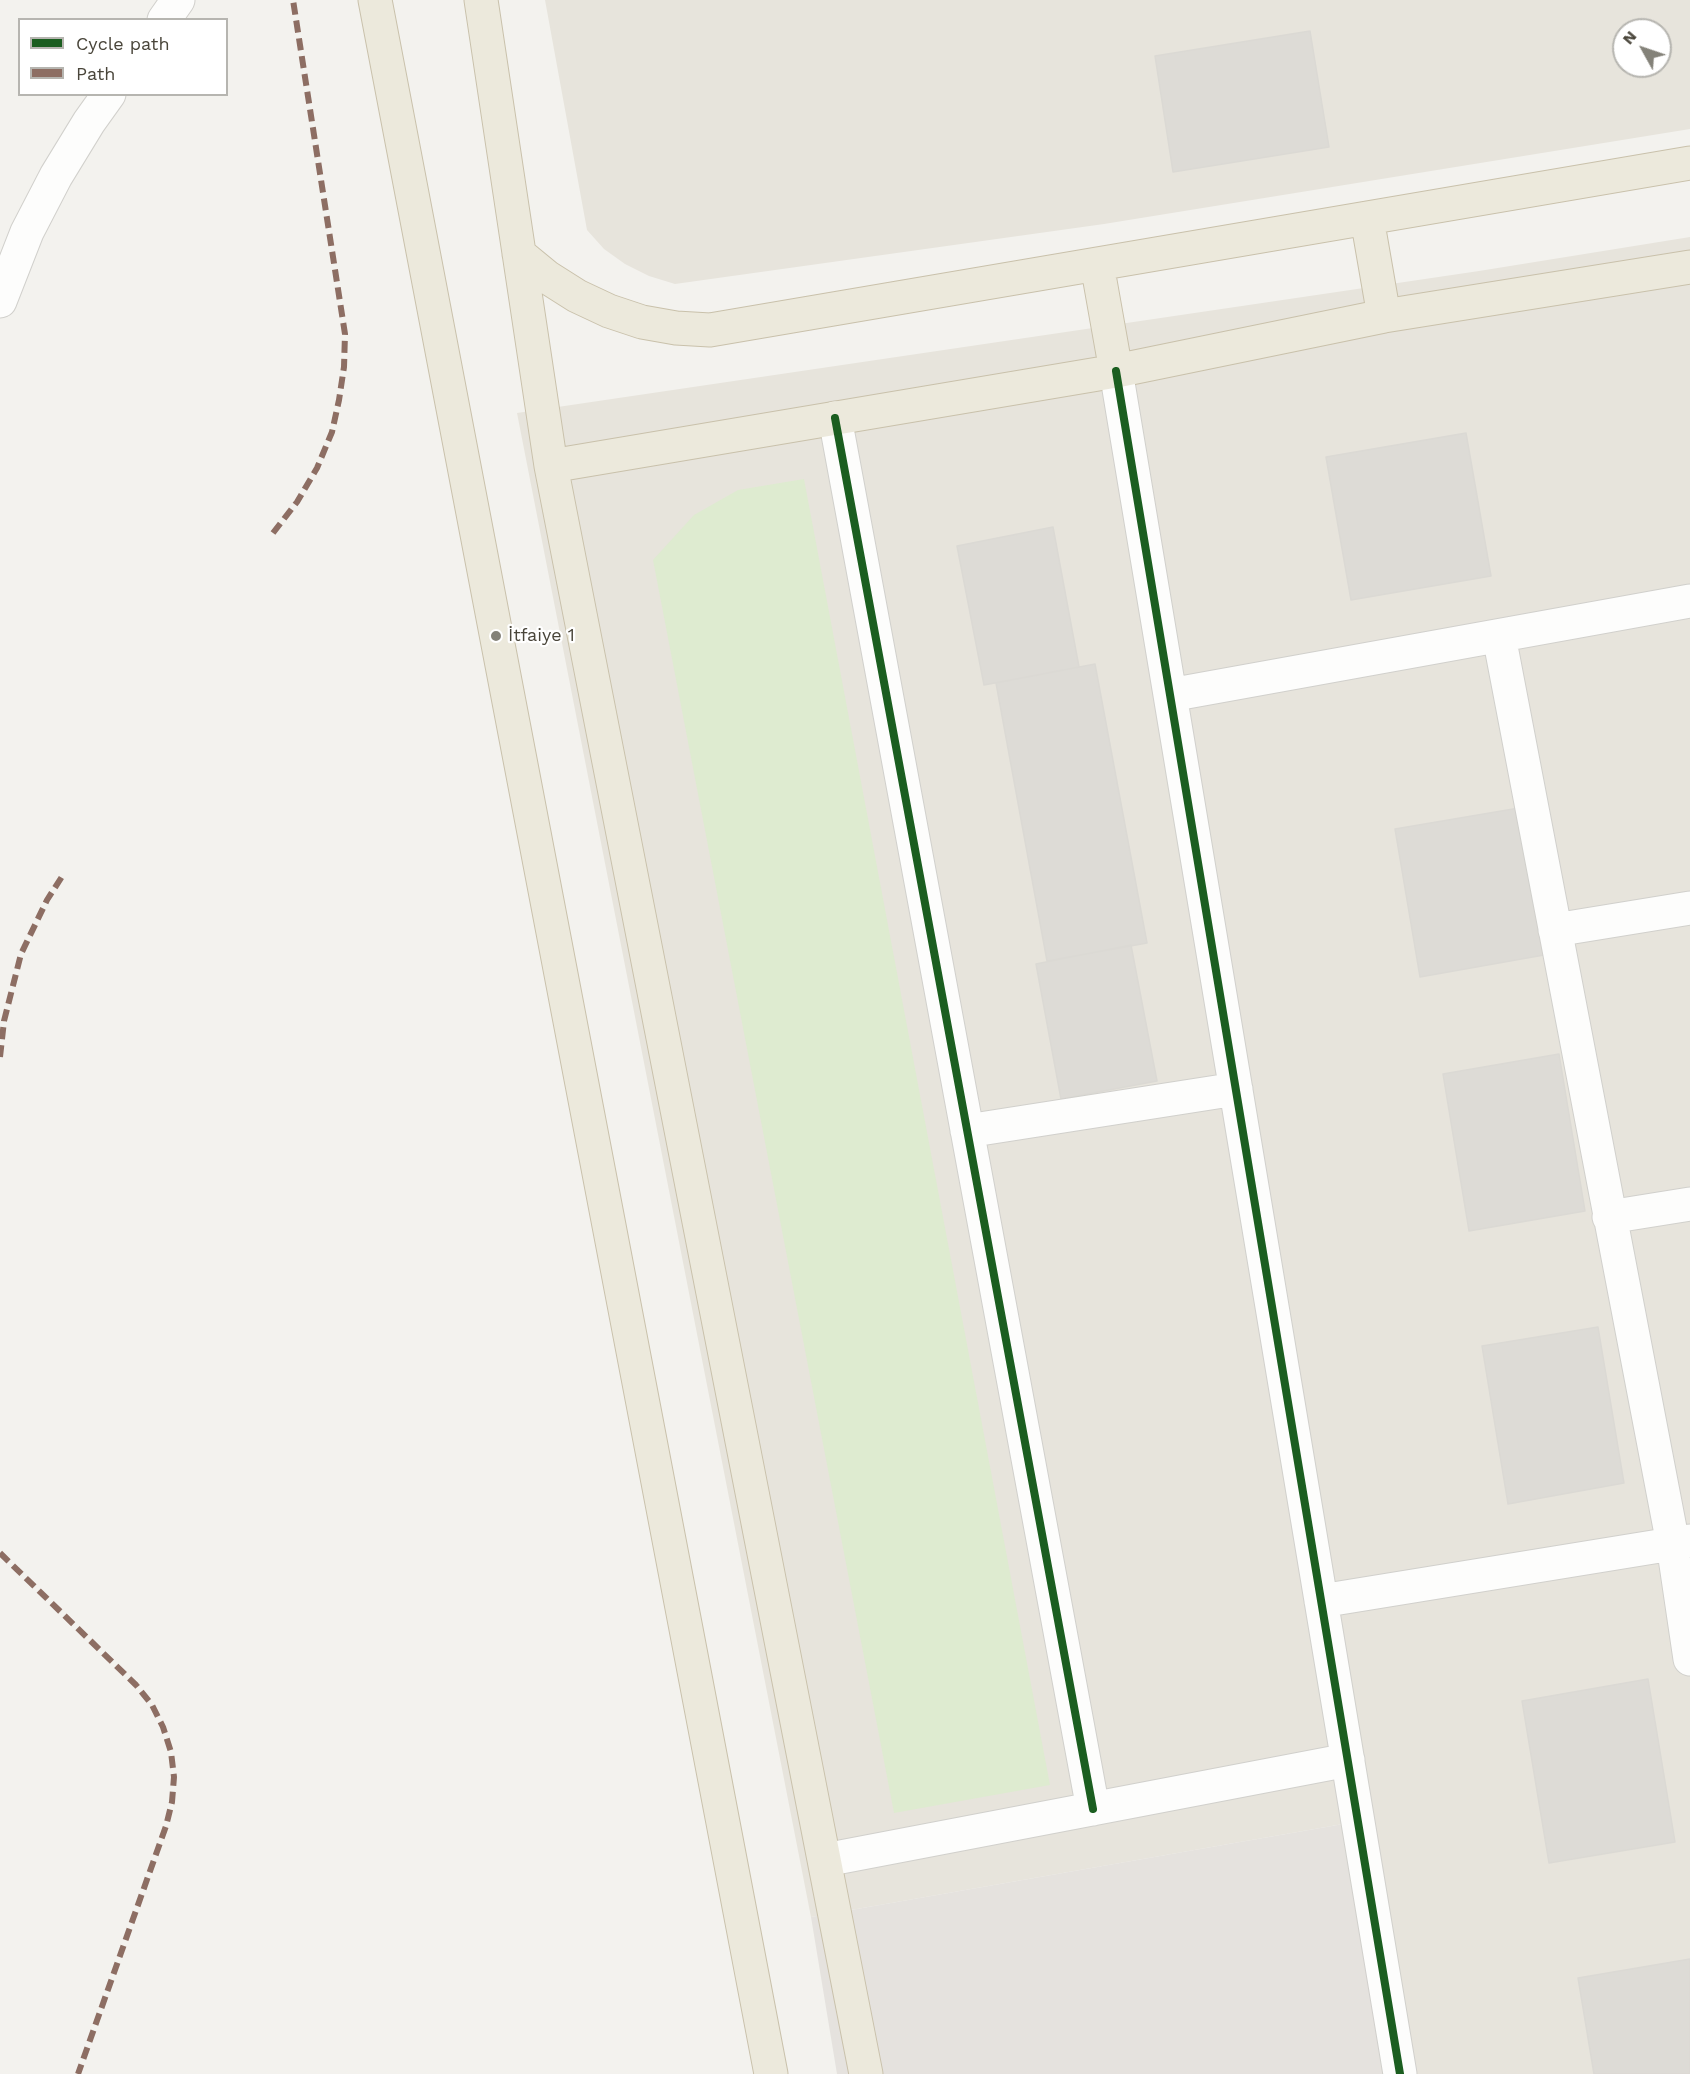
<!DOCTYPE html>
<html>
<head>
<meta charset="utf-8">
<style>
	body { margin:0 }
	#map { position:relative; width:1690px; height:2074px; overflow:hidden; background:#f3f2ee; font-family:"Work Sans",sans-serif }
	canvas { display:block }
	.legend { position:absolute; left:18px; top:18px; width:210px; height:78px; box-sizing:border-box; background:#fff; border:2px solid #b6b5b0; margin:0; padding:8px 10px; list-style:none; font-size:18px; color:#49453a }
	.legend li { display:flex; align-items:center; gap:12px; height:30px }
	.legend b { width:30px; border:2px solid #b6b5b0 }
	.north { position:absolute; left:1612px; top:18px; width:60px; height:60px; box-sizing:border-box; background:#fff; border:2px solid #b6b5b0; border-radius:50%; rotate:310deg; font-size:16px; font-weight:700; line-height:24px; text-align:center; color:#49453a }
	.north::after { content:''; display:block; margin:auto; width:21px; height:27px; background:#848279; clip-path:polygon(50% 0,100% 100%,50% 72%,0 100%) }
</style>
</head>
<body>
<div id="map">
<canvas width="1690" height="2074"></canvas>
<ul class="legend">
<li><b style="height:8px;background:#1b5e20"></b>Cycle path</li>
<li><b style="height:8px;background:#8d6e63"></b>Path</li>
</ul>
<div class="north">N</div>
</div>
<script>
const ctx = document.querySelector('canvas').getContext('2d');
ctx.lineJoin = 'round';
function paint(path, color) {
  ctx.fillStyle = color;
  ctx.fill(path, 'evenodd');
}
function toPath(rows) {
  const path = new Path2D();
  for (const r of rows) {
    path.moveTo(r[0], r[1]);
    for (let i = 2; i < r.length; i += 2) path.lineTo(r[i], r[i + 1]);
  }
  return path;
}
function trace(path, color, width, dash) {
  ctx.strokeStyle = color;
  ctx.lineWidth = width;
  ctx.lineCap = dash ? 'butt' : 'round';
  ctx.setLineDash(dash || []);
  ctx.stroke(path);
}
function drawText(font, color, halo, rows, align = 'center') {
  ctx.font = font + ' "Work Sans",sans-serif';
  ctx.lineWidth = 4.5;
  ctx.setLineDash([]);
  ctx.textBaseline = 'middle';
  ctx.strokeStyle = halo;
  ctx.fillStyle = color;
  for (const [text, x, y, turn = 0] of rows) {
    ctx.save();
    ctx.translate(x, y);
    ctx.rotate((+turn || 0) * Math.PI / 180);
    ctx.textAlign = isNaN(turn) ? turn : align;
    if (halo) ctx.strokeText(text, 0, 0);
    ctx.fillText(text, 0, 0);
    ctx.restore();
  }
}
paint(toPath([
	[545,0,1690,0,1690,129,1104,224,675,284,649,276,625,264,604,249,587,230],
	[1624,30,1660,30,1660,66,1624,66],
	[1690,237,1690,2074,1408,2074,1349,1823,811,1917,517,413,1479,271]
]), '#e7e4dc');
paint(toPath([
	[1349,1823,1408,2074,837,2074,811,1917]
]), '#e5e2de');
paint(toPath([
	[804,479,1050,1785,894,1813,653,560,694,515,738,490]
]), '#deebd0');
const building = toPath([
	[1310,31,1329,147,1173,172,1155,56,1310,31],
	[1466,433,1491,576,1351,600,1326,457,1466,433],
	[1053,527,1079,667,984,685,957,546,1053,527],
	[1095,664,1147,943,1047,961,996,683,1095,664],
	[1519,808,1544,955,1420,977,1395,829,1519,808],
	[1131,945,1157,1081,1061,1099,1036,964,1131,945],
	[1559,1054,1585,1211,1469,1231,1443,1074,1559,1054],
	[1598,1327,1624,1483,1508,1504,1482,1346,1598,1327],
	[1648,1679,1675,1842,1549,1863,1522,1701,1648,1679],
	[1690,1959,1690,2074,1594,2074,1578,1978,1690,1959]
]);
paint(building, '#dddbd6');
trace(building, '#dbd9d4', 1.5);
const minor = toPath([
	[164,20,178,0],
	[0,301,27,232,56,176,89,122,109,94],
	[1116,371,1400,2074],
	[835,418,1093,1809],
	[1499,636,1673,1544,1690,1659],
	[1170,695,1690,601],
	[1555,930,1690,908],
	[967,1131,1236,1089],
	[1609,1217,1690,1204],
	[1321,1601,1690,1541],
	[825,1860,1348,1760]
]);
const highway = toPath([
	[375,0,771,2074],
	[481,0,551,466,866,2074],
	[1367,218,1384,316],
	[519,254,547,277,577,296,609,311,642,322,676,328,710,330,1690,163],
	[1097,264,1116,371],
	[551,466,1116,371,1384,316,1690,267]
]);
trace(minor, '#d1d0cc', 35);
trace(highway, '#c9c1ab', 35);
trace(minor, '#fdfdfc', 33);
trace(highway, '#ece9dc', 33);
trace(toPath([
	[273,533,297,502,317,468,332,432,339,400,344,367,345,334,293,0],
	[0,1057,4,1021,21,954,47,900,63,875],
	[0,1553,136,1685,152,1705,163,1727,171,1752,174,1777,172,1802,166,1826,78,2074]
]), '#8d6e63', 6, [12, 6]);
trace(toPath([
	[1116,371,1400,2074],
	[835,418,1093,1809]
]), '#1b5e20', 8);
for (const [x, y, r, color] of [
	[496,636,6,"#848279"]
]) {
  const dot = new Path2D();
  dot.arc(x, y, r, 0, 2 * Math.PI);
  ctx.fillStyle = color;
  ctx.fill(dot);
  trace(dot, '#fff', 2);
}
drawText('18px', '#49453a', '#fff', [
	["İtfaiye 1",508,636]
], 'left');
</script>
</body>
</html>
